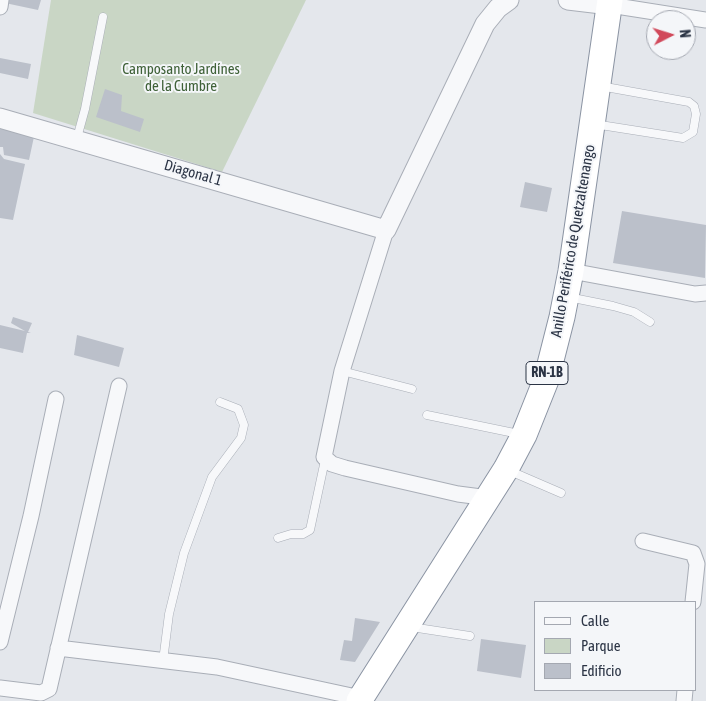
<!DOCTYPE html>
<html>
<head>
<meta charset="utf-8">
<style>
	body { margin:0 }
	#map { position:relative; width:706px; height:701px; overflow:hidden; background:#e4e7ec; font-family:"Asap Condensed",sans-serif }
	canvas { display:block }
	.legend { position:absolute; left:534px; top:601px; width:162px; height:90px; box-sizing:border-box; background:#f4f6f9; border:1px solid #a4a8b1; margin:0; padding:6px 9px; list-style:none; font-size:15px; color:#2b3445 }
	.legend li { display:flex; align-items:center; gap:10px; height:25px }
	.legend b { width:25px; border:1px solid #a4a8b1 }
	.north { position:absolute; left:646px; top:10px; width:50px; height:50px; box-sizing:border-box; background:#f4f6f9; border:1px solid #a4a8b1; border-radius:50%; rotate:85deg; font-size:14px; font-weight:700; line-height:20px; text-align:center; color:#2b3445 }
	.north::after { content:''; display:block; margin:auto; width:18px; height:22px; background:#d1495b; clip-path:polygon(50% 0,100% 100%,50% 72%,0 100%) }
</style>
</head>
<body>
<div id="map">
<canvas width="706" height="701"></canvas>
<ul class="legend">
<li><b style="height:6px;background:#f7f8fa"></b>Calle</li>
<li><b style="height:14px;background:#c9d6c5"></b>Parque</li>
<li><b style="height:14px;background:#bbc0ca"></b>Edificio</li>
</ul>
<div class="north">N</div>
</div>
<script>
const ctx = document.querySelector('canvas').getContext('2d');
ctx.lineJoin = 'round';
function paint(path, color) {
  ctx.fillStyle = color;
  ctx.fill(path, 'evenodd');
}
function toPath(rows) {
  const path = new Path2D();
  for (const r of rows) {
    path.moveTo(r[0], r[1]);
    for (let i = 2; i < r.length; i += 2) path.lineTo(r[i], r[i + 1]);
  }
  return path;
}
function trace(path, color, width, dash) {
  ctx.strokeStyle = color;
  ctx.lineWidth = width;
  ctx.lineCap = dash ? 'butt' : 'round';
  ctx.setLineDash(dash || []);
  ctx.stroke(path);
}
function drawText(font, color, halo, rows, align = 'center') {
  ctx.font = font + ' "Asap Condensed",sans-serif';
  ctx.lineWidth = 4;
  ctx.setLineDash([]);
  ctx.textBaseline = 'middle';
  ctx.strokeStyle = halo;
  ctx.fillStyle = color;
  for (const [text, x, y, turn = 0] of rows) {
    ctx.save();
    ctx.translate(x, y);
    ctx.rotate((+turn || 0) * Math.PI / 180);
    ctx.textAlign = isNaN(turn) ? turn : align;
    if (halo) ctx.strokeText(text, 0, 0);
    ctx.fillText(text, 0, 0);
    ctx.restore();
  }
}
paint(toPath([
	[51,0,306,0,222,172,33,113]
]), '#c9d6c5');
paint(toPath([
	[6,0,41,0,38,10,5,3],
	[0,58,31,64,28,79,0,73],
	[105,89,122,95,121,111,144,119,140,132,96,117],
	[0,124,35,132,29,160,4,155,3,147,0,147],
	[0,154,4,159,25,164,13,220,0,218],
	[525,182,552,188,547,212,520,207],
	[622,211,706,225,705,278,613,263],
	[13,317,32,323,28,332,31,333,27,333,23,353,0,348,0,325,25,331,11,323],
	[77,335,124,348,119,367,74,355],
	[355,618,380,622,355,662,340,660,344,640,352,641],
	[481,639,526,645,521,678,477,671]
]), '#bbc0ca');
const service = toPath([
	[594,124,683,138,693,132,696,114,694,106,689,102,600,86],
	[77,138,85,109,103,17],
	[568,297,613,306,634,312,650,322],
	[342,371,412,389],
	[427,415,519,434],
	[510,471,561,493],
	[278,538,291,534,303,534,310,530,325,460],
	[411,627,470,636],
	[163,661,169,614,184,553,212,477,241,438,244,425,238,409,220,402]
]);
const minor = toPath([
	[610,5,706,20],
	[0,7,1,0],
	[386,230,342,371,324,457,332,464,345,468,458,494,489,498],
	[571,271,695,294,706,293],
	[643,541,693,553,697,564,693,602],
	[0,642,31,516,56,399],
	[58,648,217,667,361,698],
	[0,688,41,693,49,689,119,386],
	[684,701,685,690]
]);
const tertiary = toPath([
	[568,0,610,5],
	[0,118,386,230,485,24,498,8,509,0]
]);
const trunk = toPath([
	[359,701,506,469,524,435,546,380,562,317,571,271,610,0]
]);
trace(service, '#a9aeb7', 9);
trace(minor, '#a9aeb7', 17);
trace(tertiary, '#a9aeb7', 21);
trace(trunk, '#8b94a3', 27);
trace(service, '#f7f8fa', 8);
trace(minor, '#f7f8fa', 15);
trace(tertiary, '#f7f8fa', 19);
trace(trunk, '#fff', 25);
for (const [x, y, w] of [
	[547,373,42]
]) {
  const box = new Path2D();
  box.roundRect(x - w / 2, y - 11.5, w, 23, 4);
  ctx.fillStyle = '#f4f6f9';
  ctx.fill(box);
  trace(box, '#2b3445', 1);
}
drawText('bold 14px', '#2b3445', null, [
	["RN-1B",547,373]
]);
drawText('15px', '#3f6138', '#f4f6f9', [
	["Camposanto Jardínes",181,69],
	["de la Cumbre",181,86]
]);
drawText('15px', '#2b3445', '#f4f6f9', [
	["Diagonal 1",193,173,16],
	["Anillo Periférico de Quetzaltenango",573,241,-80]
]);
</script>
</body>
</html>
